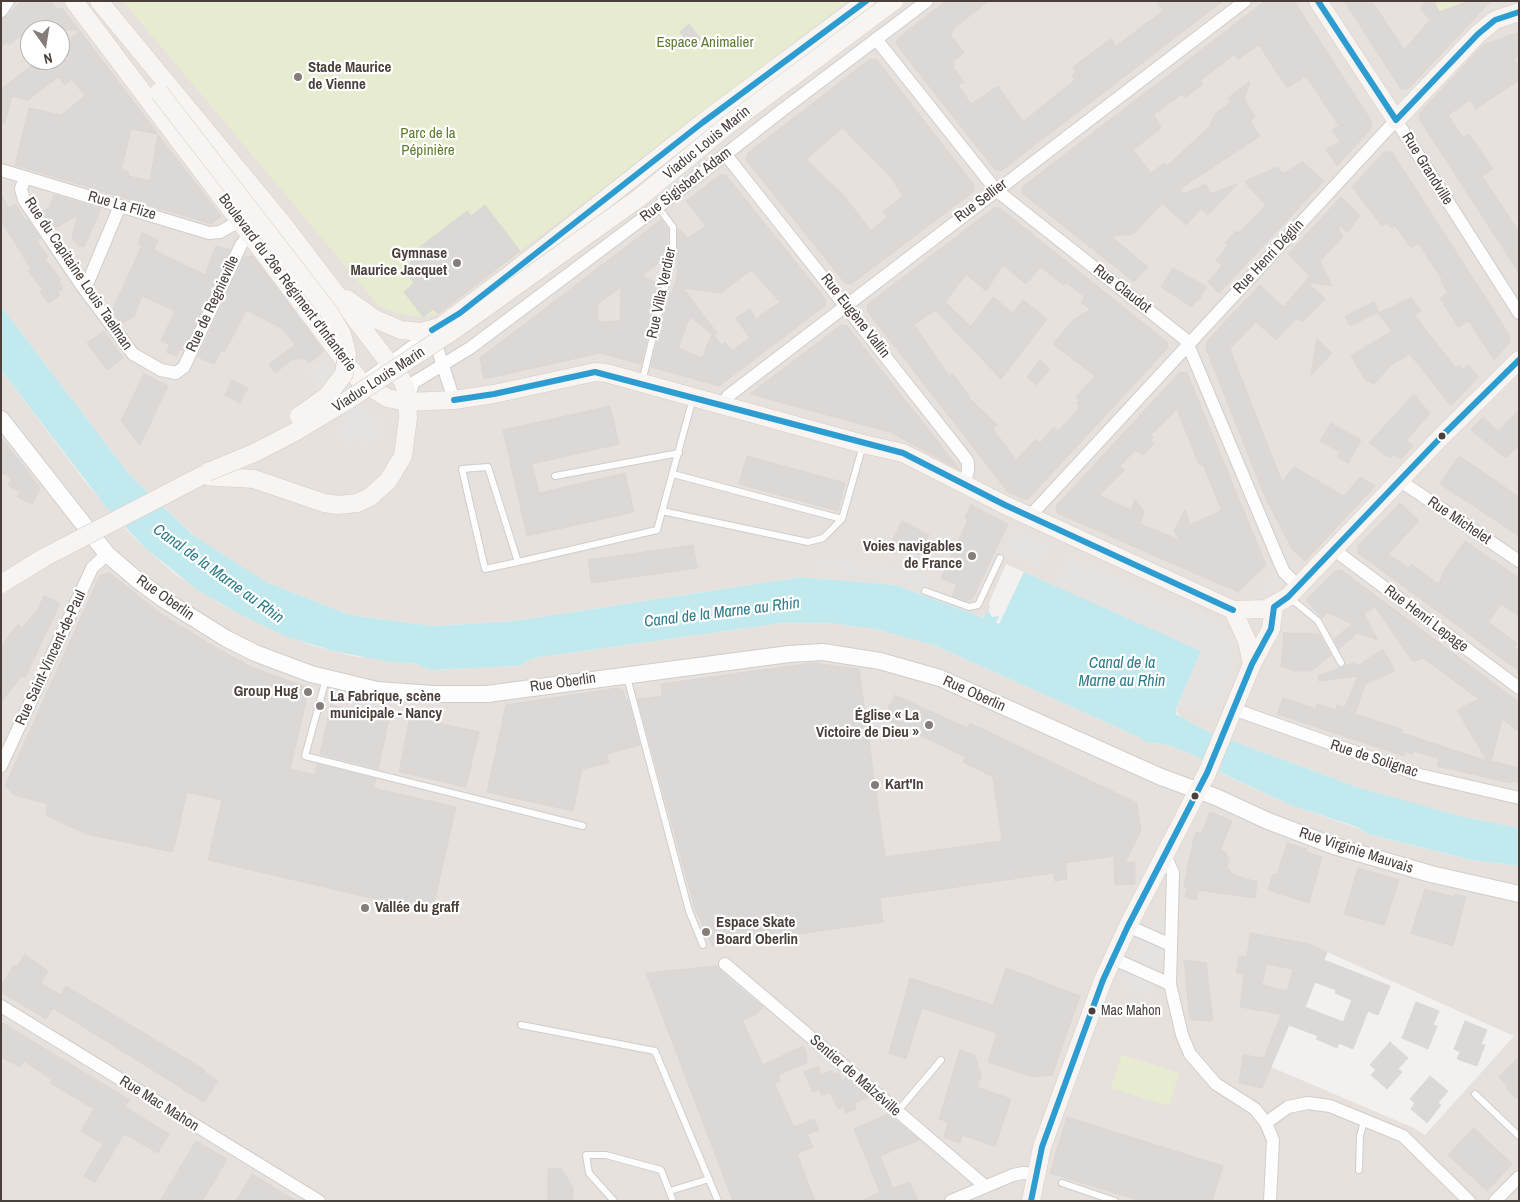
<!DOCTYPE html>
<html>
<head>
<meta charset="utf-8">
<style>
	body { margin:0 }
	#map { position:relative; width:1520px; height:1202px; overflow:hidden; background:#f3f1ef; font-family:"Archivo Narrow",sans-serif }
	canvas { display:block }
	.frame { position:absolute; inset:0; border:2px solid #4a3f3a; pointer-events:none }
	.north { position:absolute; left:20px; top:20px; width:50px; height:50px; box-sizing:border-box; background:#fff; border:1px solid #b7b2b0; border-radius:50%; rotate:167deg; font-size:14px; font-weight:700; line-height:20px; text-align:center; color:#4a3f3a }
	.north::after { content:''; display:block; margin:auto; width:18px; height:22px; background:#857d79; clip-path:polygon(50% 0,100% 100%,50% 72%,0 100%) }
</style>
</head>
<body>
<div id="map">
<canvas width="1520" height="1202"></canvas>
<div class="frame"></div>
<div class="north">N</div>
</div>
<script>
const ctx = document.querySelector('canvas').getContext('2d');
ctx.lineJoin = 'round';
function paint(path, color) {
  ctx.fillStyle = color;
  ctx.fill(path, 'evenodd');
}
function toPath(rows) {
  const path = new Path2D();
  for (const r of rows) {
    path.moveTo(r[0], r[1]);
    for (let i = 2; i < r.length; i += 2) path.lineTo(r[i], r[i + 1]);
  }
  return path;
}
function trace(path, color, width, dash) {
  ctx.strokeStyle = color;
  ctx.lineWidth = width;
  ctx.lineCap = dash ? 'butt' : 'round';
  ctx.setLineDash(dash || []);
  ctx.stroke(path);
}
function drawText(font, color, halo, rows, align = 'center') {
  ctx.font = font + ' "Archivo Narrow",sans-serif';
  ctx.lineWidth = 4.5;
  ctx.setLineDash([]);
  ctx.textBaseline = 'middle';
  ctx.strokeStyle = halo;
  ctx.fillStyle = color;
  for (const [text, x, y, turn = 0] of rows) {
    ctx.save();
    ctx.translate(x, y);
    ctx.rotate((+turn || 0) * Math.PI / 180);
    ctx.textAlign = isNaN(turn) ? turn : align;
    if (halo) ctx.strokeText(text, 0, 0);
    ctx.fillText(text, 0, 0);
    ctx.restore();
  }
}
paint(toPath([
	[1,1,1519,1,1519,828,1460,816,1397,799,1357,787,1209,732,1181,717,1176,711,1201,651,1006,564,989,603,990,608,985,618,896,585,801,577,514,621,433,626,350,615,266,582,200,541,129,474,1,306],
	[30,30,60,30,60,60,30,60],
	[1,370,87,484,130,534,144,547,175,574,219,603,262,625,310,645,352,656,417,664,429,670,519,666,534,658,783,623,828,623,875,629,936,646,1143,739,1144,742,1168,745,1202,759,1223,765,1220,773,1293,806,1357,828,1368,834,1470,860,1519,866,1519,1201,1,1201],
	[1310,944,1327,952,1514,1036,1425,1135,1414,1128,1271,1067]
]), '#e7e1dd');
paint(toPath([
	[123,1,848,1,438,314,422,317,400,314,378,305],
	[1434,1,1469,1,1439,12],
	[1122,1055,1179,1073,1169,1106,1111,1088]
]), '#e7ecd1');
paint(toPath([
	[327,355,373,416,383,413,379,426,385,436,361,449,356,439,343,446,335,426,344,423,303,373],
	[1012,527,1052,545,1039,571,1000,554],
	[1067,553,1220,622,1227,627,1235,643,1240,660,1211,722,1177,707,1201,651,1052,585],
	[1291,557,1304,568,1269,597,1257,586],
	[816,558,848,559,891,565,930,576,925,591,892,580,815,573],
	[1149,918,1164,919,1166,955,1159,970,1151,999,1119,987,1134,950,1150,929]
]), '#e5e2e0');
paint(toPath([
	[1,306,129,474,193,535,266,582,350,615,433,626,514,621,801,577,896,585,984,618,988,610,992,617,999,616,996,623,999,624,1024,572,1201,651,1176,709,1176,714,1181,717,1209,732,1357,787,1460,816,1519,828,1519,866,1471,860,1368,834,1357,827,1293,806,1219,772,1222,765,1202,759,1168,745,1144,742,1143,739,936,646,875,629,828,623,783,623,534,658,519,666,429,670,417,664,384,661,333,651,285,636,241,615,196,589,144,547,106,507,1,370]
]), '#c2e9ee');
const building = toPath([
	[21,1,51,1,56,8,62,8,79,30,30,30,30,36,24,41,20,36,9,45,7,42,1,47,1,19,7,16,21,1],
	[946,1,989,1,954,28,951,36,964,53,952,62,955,65,953,67,964,82,958,85,971,104,998,86,1023,122,1075,80,1072,75,1076,72,1073,67,1111,39,1116,46,1163,11,1156,1,1223,1,1001,171,995,170,896,44,898,38,946,1],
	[1265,1,1294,1,1372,122,1371,129,1337,166,1326,149,1340,142,1332,130,1339,126,1306,76,1287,88,1259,45,1238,59,1235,54,1200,81,1203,84,1185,98,1182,94,1154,114,1161,128,1133,150,1151,173,1165,163,1167,166,1210,126,1215,114,1231,102,1228,98,1250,81,1244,99,1255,117,1250,121,1260,136,1180,189,1183,194,1206,184,1210,194,1237,184,1208,215,1201,209,1186,225,1162,203,1134,234,1111,236,1148,267,1134,282,1022,193,1022,187,1265,1],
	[1344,1,1372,1,1404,50,1430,20,1420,8,1427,1,1434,1,1439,12,1469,1,1491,1,1408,89,1401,89,1344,1],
	[689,24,701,39,692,46,680,32,689,24],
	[80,31,158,134,131,129,121,170,129,172,128,176,150,181,158,135,221,216,211,224,15,165,29,108,61,115,85,96,72,79,65,85,58,77,28,100,12,96,5,123,1,123,1,89,39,60,70,60,60,46,80,31],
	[1519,32,1519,57,1514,58,1519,70,1519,80,1476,109,1470,100,1448,115,1463,138,1469,134,1493,169,1482,176,1519,232,1519,273,1420,120,1420,113,1483,45,1519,32],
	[870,59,877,60,974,185,973,192,851,284,845,283,746,160,748,153,870,59],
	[842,128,889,175,903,196,883,211,887,217,871,231,845,197,806,159,842,128],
	[1384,152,1392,152,1510,336,1509,343,1494,360,1469,321,1458,327,1440,298,1448,293,1441,281,1442,279,1418,243,1411,248,1395,225,1391,228,1387,223,1382,226,1352,187,1384,152],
	[1303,162,1324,181,1219,293,1208,282,1222,266,1216,260,1228,246,1225,243,1236,231,1238,233,1266,205,1250,189,1245,181,1278,167,1282,174,1303,162],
	[720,175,726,175,826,300,825,306,719,386,651,367,669,292,672,294,677,277,678,228,688,238,706,226,686,201,720,175],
	[751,270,780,302,756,319,750,309,736,318,750,338,732,351,725,342,722,346,714,336,717,333,683,288,721,293,751,270],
	[690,317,712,334,702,358,678,348,690,317],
	[1,195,9,208,15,204,26,221,28,220,40,238,36,240,48,257,45,259,61,280,59,282,63,288,58,292,60,295,48,303,40,292,43,290,28,271,31,269,1,221,1,195],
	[54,195,101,209,84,247,78,246,72,238,78,215,54,229,42,212,50,207,54,195],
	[1341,197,1360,215,1347,233,1341,226,1338,227,1343,237,1320,261,1332,286,1307,282,1325,299,1302,322,1297,318,1276,340,1256,322,1230,349,1282,482,1294,467,1344,496,1360,477,1375,486,1305,561,1292,549,1265,497,1206,349,1207,341,1260,285,1283,307,1310,276,1288,254,1341,197],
	[485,205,520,251,438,314,433,309,423,317,404,292,414,283,403,269,416,258,412,253,467,211,471,216,485,205],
	[994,208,1000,208,1167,342,1168,348,1027,500,1008,492,867,311,868,304,994,208],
	[1003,265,1026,284,1040,267,1064,285,1066,282,1085,297,1081,302,1090,310,1073,320,1053,344,1095,376,1076,397,1079,400,1076,403,1079,406,1077,411,1058,431,1054,427,1040,443,1036,439,1016,460,993,429,997,425,969,398,970,397,952,373,950,377,914,325,935,310,1001,379,1047,319,1023,300,1013,313,993,297,971,327,945,302,966,274,986,291,1003,265],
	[661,220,668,229,667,256,642,276,660,285,641,364,600,353,484,379,480,358,661,220],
	[621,287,620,321,598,322,597,305,621,287],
	[142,233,158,240,154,250,205,275,216,246,230,250,183,351,180,349,176,356,166,352,170,345,161,341,175,311,142,296,134,316,122,324,112,311,142,245,138,244,142,233],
	[253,256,324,351,309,363,306,359,293,359,275,373,269,364,295,345,283,329,246,310,234,334,224,352,221,350,214,364,198,357,244,257,253,256],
	[1173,268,1207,287,1198,301,1196,300,1192,307,1161,287,1173,268],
	[1411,298,1421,311,1414,315,1456,368,1459,365,1462,370,1469,365,1478,377,1451,406,1410,354,1391,365,1374,384,1365,380,1351,356,1392,331,1378,313,1411,298],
	[1374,302,1379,312,1350,326,1345,316,1374,302],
	[841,325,847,326,960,470,890,432,750,394,841,325],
	[104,331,123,358,107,370,87,343,104,331],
	[1317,339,1332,353,1311,375,1317,339],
	[1040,360,1050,369,1036,385,1027,377,1040,360],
	[1180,372,1187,373,1266,565,1238,592,1057,513,1056,506,1180,372],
	[1177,409,1197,460,1200,465,1203,464,1221,509,1219,512,1190,525,1185,510,1174,531,1180,540,1140,524,1144,512,1135,499,1131,510,1099,495,1125,470,1120,466,1135,450,1143,455,1154,443,1151,440,1153,437,1151,435,1177,409],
	[144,374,168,386,140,445,121,421,144,374],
	[232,380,248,388,240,403,225,395,232,380],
	[1414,394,1430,414,1406,440,1413,446,1401,459,1393,454,1390,458,1369,443,1414,394],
	[610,406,619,444,532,464,539,493,625,473,634,512,527,536,503,430,610,406],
	[1519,410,1519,445,1506,458,1471,430,1483,417,1498,431,1519,410],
	[1331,423,1361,440,1348,463,1337,457,1340,452,1320,441,1331,423],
	[1,437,40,488,32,504,17,497,20,492,8,485,12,478,1,472,1,437],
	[747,456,845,483,838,511,739,484,747,456],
	[1459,456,1519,497,1519,536,1440,484,1459,456],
	[1400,503,1419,521,1388,554,1408,568,1411,564,1439,584,1444,571,1465,541,1519,578,1519,616,1501,604,1488,622,1517,643,1514,647,1519,651,1519,671,1358,553,1358,546,1400,503],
	[971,505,1008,524,973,598,966,601,952,596,957,585,941,578,968,520,965,518,971,505],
	[902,521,929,535,919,554,892,541,902,521],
	[693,545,697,568,591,583,588,560,693,545],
	[1341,570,1519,702,1519,732,1502,719,1491,761,1519,768,1519,782,1512,781,1511,783,1437,766,1439,758,1413,751,1412,754,1405,751,1404,756,1277,714,1283,698,1316,709,1317,704,1336,710,1337,705,1345,707,1358,676,1319,681,1318,676,1353,663,1357,666,1383,649,1395,671,1365,684,1355,714,1403,730,1402,733,1487,761,1457,710,1479,699,1423,658,1413,662,1375,607,1364,614,1378,640,1357,633,1339,649,1334,639,1352,624,1327,612,1322,618,1306,600,1334,572,1341,570],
	[110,573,161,614,215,647,251,667,309,688,290,769,315,775,317,764,376,779,373,788,456,807,432,912,208,860,222,800,187,792,173,852,86,834,46,815,48,804,14,795,5,786,100,575,110,573],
	[44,596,60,603,25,678,22,676,1,702,1,646,18,624,22,628,38,609,44,596],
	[1284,633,1319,634,1331,655,1312,671,1294,671,1281,666,1284,633],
	[812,663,859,669,885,857,1002,841,993,777,963,762,966,757,883,718,895,695,967,728,970,723,1137,803,1141,831,1125,863,1135,862,1135,884,1115,885,1114,856,1065,863,1067,879,1055,881,1054,873,880,898,883,922,712,946,695,909,638,699,662,696,661,684,812,663],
	[618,688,623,691,626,700,628,700,640,745,606,754,609,763,582,769,573,811,487,792,506,705,618,688],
	[331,705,389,719,378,769,320,754,331,705],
	[410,717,479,732,466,787,399,772,410,717],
	[1210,812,1232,821,1220,850,1226,852,1227,858,1229,858,1227,868,1234,875,1257,882,1255,898,1198,890,1196,900,1185,897,1187,888,1184,887,1185,881,1194,837,1196,832,1201,834,1210,812],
	[1287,843,1307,849,1306,852,1322,857,1309,903,1268,890,1273,874,1277,875,1287,843],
	[1358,868,1399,880,1384,925,1344,914,1358,868],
	[1425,889,1454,897,1455,894,1466,897,1453,946,1411,933,1425,889],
	[1250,933,1310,944,1327,952,1324,960,1390,986,1378,1015,1368,1011,1353,1049,1339,1043,1337,1048,1316,1039,1318,1036,1289,1025,1262,1088,1239,1083,1243,1055,1264,1058,1281,1014,1240,1007,1244,974,1236,973,1239,956,1247,957,1250,933],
	[1266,964,1293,969,1287,991,1262,985,1266,964],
	[1315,982,1336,990,1335,993,1352,1000,1343,1022,1305,1007,1315,982],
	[25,954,48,971,41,983,61,995,66,986,205,1070,204,1072,218,1081,204,1102,53,1008,46,1019,1,992,1,986,14,965,17,967,25,954],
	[1184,960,1206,963,1213,1021,1190,1020,1184,960],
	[717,966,730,980,763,1007,757,1014,742,1020,763,1065,803,1046,807,1054,807,1063,778,1075,780,1081,774,1083,794,1127,814,1119,819,1130,807,1134,813,1147,797,1154,815,1201,733,1201,646,973,717,966],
	[1006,968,1080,996,1052,1075,1032,1077,988,1062,997,1033,922,1008,906,1059,889,1053,910,978,993,1005,1006,968],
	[1416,1002,1439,1011,1433,1025,1437,1026,1428,1049,1402,1038,1416,1002],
	[1465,1021,1487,1030,1481,1044,1485,1045,1477,1066,1457,1059,1460,1052,1454,1049,1465,1021],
	[1,1022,130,1100,125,1107,169,1134,158,1153,124,1134,95,1182,84,1176,103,1144,81,1131,94,1109,50,1083,52,1080,24,1061,20,1067,1,1057,1,1022],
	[1390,1042,1408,1058,1398,1069,1402,1072,1387,1089,1371,1075,1376,1070,1370,1065,1390,1042],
	[960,1050,975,1055,981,1077,977,1087,1011,1099,995,1146,962,1135,960,1143,944,1138,948,1122,939,1119,960,1050],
	[1519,1057,1519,1101,1506,1088,1508,1086,1499,1077,1519,1057],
	[818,1066,821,1075,831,1071,833,1074,838,1072,842,1080,846,1078,869,1097,854,1103,856,1109,846,1113,844,1107,838,1109,830,1092,822,1095,819,1089,813,1092,804,1072,818,1066],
	[1430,1076,1448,1091,1438,1103,1441,1105,1427,1123,1411,1109,1415,1103,1410,1099,1430,1076],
	[888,1114,919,1140,880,1156,893,1188,910,1182,918,1201,861,1201,880,1192,854,1129,888,1114],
	[1067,1117,1223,1166,1212,1201,1141,1201,1050,1173,1067,1117],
	[1474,1128,1512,1164,1487,1191,1448,1155,1474,1128],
	[196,1141,227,1159,218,1175,202,1201,160,1201,196,1141],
	[561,1168,573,1188,573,1201,548,1201,548,1169,561,1168],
	[252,1174,262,1180,296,1201,236,1201,252,1174]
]);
paint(building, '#dbd8d6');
trace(building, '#dbd7d5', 1);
const service = toPath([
	[361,380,422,336],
	[642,382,673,254,673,227,658,207],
	[673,474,842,519],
	[555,476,679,453],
	[662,511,808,542,823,538,842,519,863,445],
	[518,562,488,467,462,469,485,569,518,562,657,530,693,398],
	[925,591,969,607,978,605,1000,558],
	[1289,597,1318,621,1341,663],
	[627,677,689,911,703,945],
	[326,679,305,756,583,826],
	[521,1025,655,1051,718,1201],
	[1475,1094,1519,1136],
	[897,1112,941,1060],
	[1359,1170,1360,1136,1364,1121],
	[1062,1183,1115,1201],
	[670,1191,709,1179],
	[614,1201,589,1173,586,1155,606,1155,661,1170,673,1201]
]);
const minor = toPath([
	[1,11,8,1],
	[876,39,996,190,1186,340,1279,561,1284,572,1298,586],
	[726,155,963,455,968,462,968,471,964,484],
	[1,170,209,233,220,232,241,220],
	[25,177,21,189,24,200,82,286,133,354,161,370,176,373,184,367,241,245,250,233],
	[82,286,88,282,120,206],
	[433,335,454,400],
	[408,400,413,383,470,348,658,207,785,108,927,1],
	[722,405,728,396,1245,1],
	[1399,480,1519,561],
	[1030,516,1396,120,1519,313],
	[1333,549,1519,688],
	[1233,709,1420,775,1519,798],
	[1,766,92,568,107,554],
	[1164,853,1173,873,1170,984,1182,1035,1190,1054,1216,1084,1255,1109,1266,1123,1273,1140,1270,1201],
	[1128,926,1171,945],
	[1112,958,1170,984],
	[725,964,985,1186],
	[1,1006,319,1201],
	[1266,1123,1288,1107,1308,1103,1330,1106,1403,1136,1469,1201],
	[951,1201,1013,1175,1023,1173,1036,1174],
	[1495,1201,1519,1177]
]);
const tertiary = toPath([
	[1,419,107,554,135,578,163,599,227,639,255,653,311,674,377,690,433,694,487,694,789,654,823,652,880,661,940,678,1161,777,1216,797,1268,821,1334,846,1431,874,1519,894]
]);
const secondary = toPath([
	[74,1,360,381,387,398,407,402,454,400,494,394,595,372,606,373,863,444,903,453,1005,505,1233,610,1266,609,1288,597,1442,436,1519,360],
	[99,1,283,224,402,380,406,390,408,418,403,456,388,481,370,497,357,503,338,505,324,503,254,479,201,476],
	[1318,1,1396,120,1478,34,1495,20,1519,12],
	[347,299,375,319,401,330,421,332,440,327,503,280,702,123,866,1],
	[1233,610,1247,641,1252,664],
	[1031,1201,1042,1147,1103,980,1128,926,1207,773,1252,664,1271,629,1274,607]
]);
trace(service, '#d0cdcb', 8);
trace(minor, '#d0cdcb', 14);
trace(tertiary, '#d0cdcb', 18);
trace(secondary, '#d3cdc7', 19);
trace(service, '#fdfdfd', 6);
trace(minor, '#fdfdfd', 12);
trace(tertiary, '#fdfdfd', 16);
trace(secondary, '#f7f4f2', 18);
const secondaryBridge = toPath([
	[159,92,329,312,342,334,347,354,344,374,327,396,299,416],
	[208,472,254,453,293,433,345,402,457,328,639,198,729,124,894,1],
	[1,584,45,557,201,476]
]);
trace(secondaryBridge, '#d3cdc7', 19, []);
trace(secondaryBridge, '#f7f4f2', 18);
trace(toPath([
	[1318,1,1396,120],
	[1396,120,1478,34,1495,20,1519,12],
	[432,330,460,313,702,123,866,1],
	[454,400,494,394,595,372,903,453,1005,505,1233,610],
	[1031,1201,1042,1147,1103,980,1128,926,1207,773,1252,664,1271,629,1274,607,1288,597,1442,436,1519,360]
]), '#2c9cd1', 6);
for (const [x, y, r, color] of [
	[298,77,5,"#857d79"],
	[457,263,5,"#857d79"],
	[1442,436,4.5,"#4a3f3a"],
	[972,556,5,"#857d79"],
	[308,692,5,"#857d79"],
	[320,706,5,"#857d79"],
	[929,725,5,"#857d79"],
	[875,785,5,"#857d79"],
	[1195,796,4.5,"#4a3f3a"],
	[365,908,5,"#857d79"],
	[706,932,5,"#857d79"],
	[1092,1011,4.5,"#4a3f3a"]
]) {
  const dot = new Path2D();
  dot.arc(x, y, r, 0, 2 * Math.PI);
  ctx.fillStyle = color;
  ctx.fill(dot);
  trace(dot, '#fff', 2);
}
drawText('14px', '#4a3f3a', '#fff', [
	["Mac Mahon",1101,1011]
], 'left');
drawText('15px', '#5f7a2f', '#fff', [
	["Espace Animalier",705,43],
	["Parc de la",428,134],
	["Pépinière",428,151]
]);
drawText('bold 15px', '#4a3f3a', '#fff', [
	["Stade Maurice",308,68],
	["de Vienne",308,85],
	["Gymnase",447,254,"right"],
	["Maurice Jacquet",447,271,"right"],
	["Voies navigables",962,547,"right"],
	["de France",962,564,"right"],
	["Group Hug",298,692,"right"],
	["La Fabrique, scène",330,697],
	["municipale - Nancy",330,714],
	["Église « La",919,716,"right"],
	["Victoire de Dieu »",919,733,"right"],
	["Kart'In",885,785],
	["Vallée du graff",375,908],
	["Espace Skate",716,923],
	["Board Oberlin",716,940]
], 'left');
drawText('15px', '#4a3f3a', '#fff', [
	["Viaduc Louis Marin",707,143,-39],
	["Rue Grandville",1427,169,58],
	["Rue Sigisbert Adam",686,185,-38],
	["Rue Sellier",981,201,-37],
	["Rue La Flize",122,206,16],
	["Rue Henri Déglin",1269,257,-47],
	["Rue du Capitaine Louis Taelman",78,274,56],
	["Boulevard du 26e Régiment d'Infanterie",287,283,53],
	["Rue Claudot",1122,289,38],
	["Rue Villa Verdier",662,293,-78],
	["Rue de Regnieville",213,304,-65],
	["Rue Eugène Vallin",855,316,52],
	["Viaduc Louis Marin",379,380,-33],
	["Rue Michelet",1459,521,34],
	["Rue Oberlin",165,598,35],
	["Rue Henri Lepage",1426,619,37],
	["Rue Saint-Vincent-de-Paul",51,658,-65],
	["Rue Oberlin",563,683,-8],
	["Rue Oberlin",974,694,24],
	["Rue de Solignac",1374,759,18],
	["Rue Virginie Mauvais",1356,851,18],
	["Sentier de Malzéville",855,1076,41],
	["Rue Mac Mahon",159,1104,32]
]);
drawText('italic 16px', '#2d7c8a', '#fff', [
	["Canal de la Marne au Rhin",218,574,36],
	["Canal de la Marne au Rhin",722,613,-7],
	["Canal de la",1122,664],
	["Marne au Rhin",1122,682]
]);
</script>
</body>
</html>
